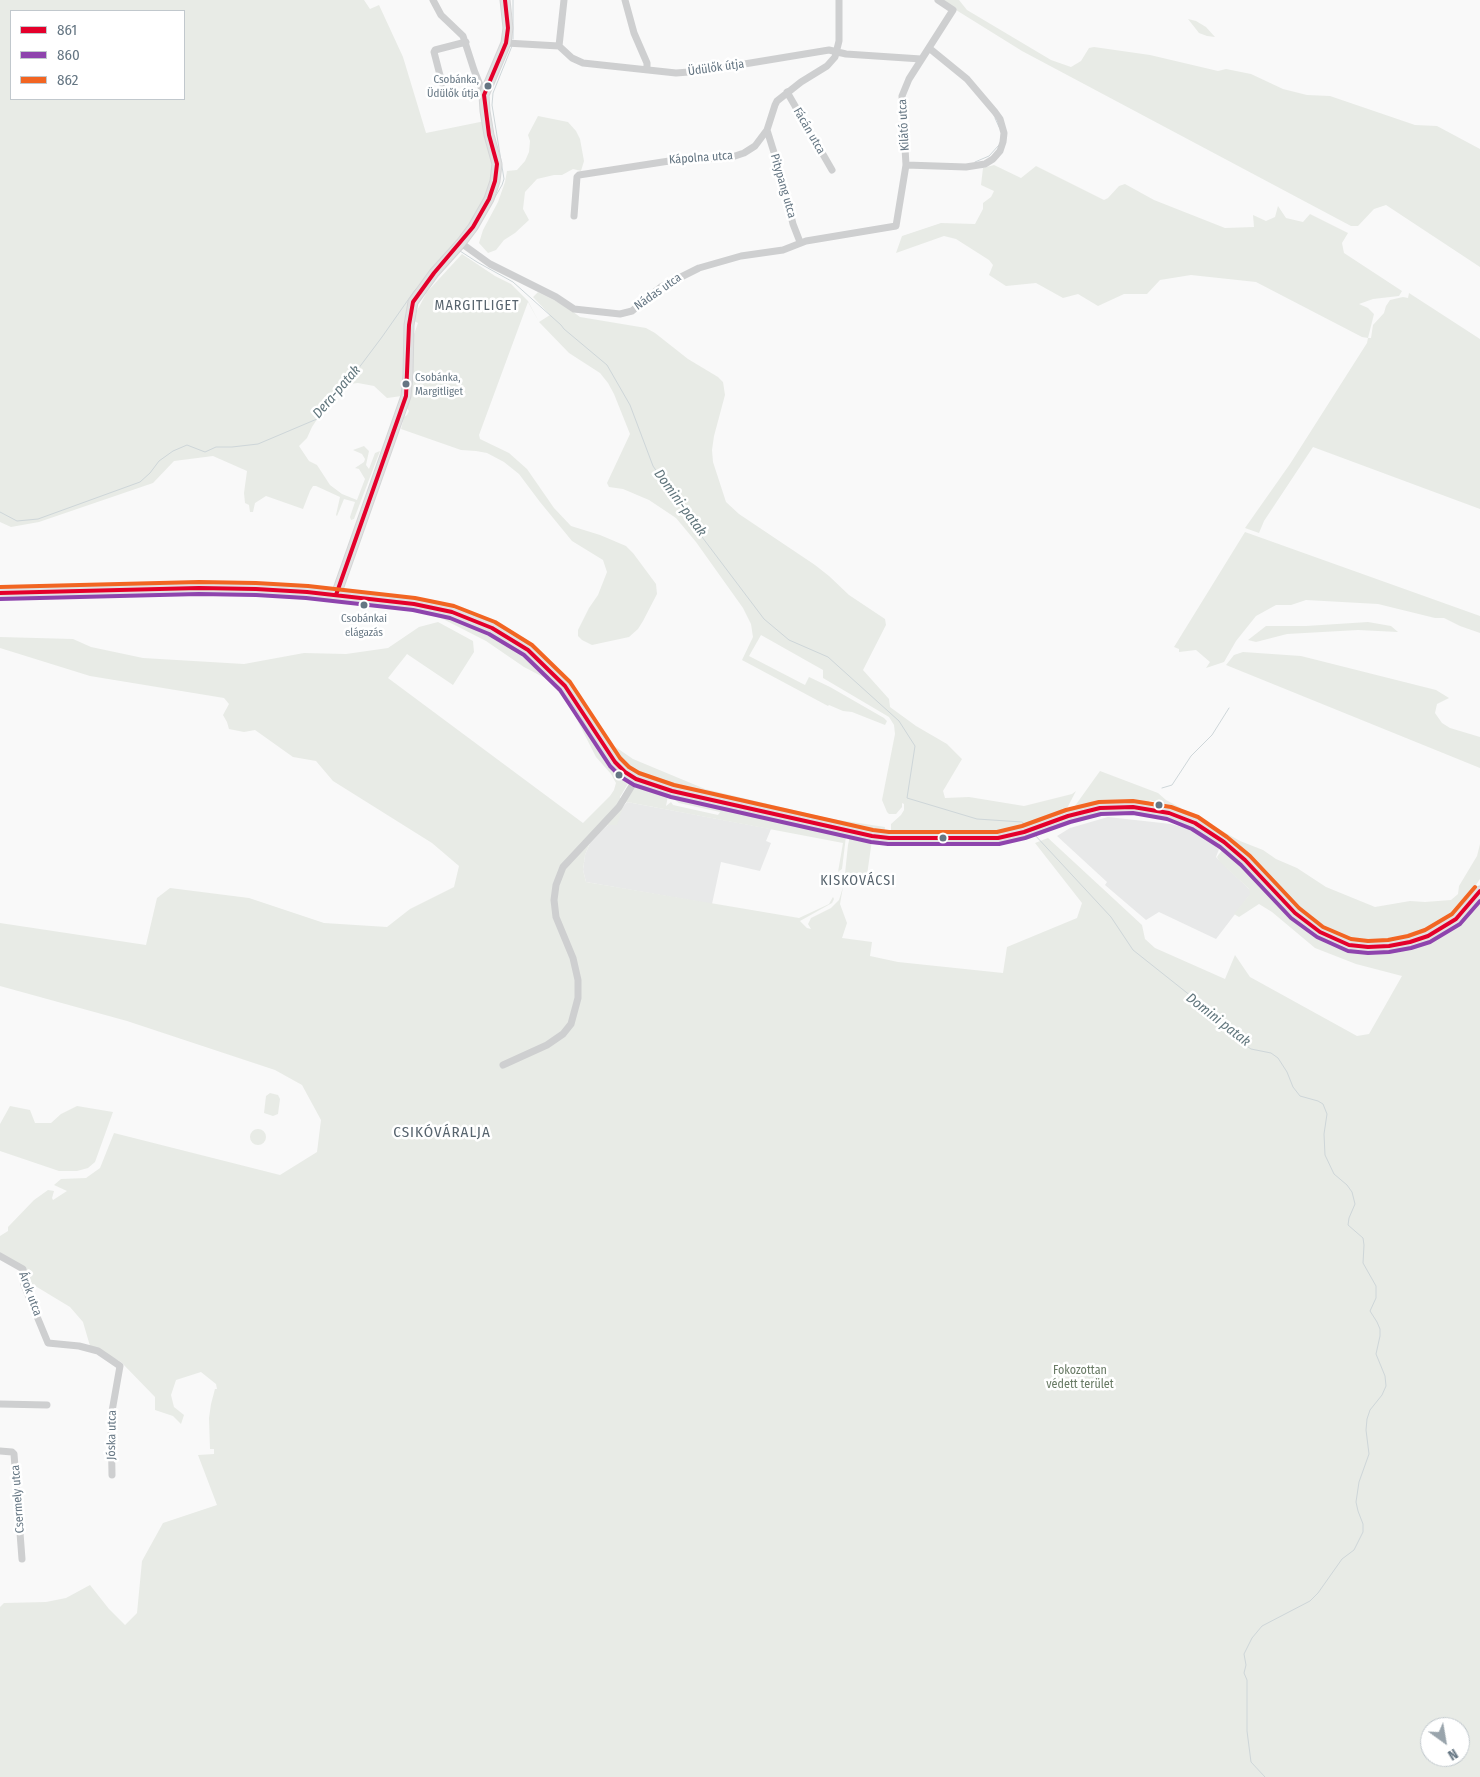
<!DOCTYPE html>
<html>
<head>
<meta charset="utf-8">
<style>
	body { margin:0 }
	#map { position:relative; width:1480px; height:1777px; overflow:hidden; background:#f9f9f9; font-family:"Fira Sans Condensed",sans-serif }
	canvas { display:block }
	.legend { position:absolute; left:10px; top:10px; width:175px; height:90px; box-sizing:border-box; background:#fff; border:1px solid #c1c8cd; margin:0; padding:6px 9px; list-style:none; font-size:15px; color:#657683 }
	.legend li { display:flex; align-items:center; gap:10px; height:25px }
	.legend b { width:25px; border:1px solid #c1c8cd }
	.north { position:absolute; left:1420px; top:1717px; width:50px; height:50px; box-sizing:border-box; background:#fff; border:1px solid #c1c8cd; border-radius:50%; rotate:148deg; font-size:14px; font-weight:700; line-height:20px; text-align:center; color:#657683 }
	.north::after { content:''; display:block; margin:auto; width:18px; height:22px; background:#99a4ac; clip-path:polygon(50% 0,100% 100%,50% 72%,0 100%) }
</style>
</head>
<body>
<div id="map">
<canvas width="1480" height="1777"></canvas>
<ul class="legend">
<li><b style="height:6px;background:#e4002b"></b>861</li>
<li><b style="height:6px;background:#8e44ad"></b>860</li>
<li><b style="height:6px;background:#f26522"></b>862</li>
</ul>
<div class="north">N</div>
</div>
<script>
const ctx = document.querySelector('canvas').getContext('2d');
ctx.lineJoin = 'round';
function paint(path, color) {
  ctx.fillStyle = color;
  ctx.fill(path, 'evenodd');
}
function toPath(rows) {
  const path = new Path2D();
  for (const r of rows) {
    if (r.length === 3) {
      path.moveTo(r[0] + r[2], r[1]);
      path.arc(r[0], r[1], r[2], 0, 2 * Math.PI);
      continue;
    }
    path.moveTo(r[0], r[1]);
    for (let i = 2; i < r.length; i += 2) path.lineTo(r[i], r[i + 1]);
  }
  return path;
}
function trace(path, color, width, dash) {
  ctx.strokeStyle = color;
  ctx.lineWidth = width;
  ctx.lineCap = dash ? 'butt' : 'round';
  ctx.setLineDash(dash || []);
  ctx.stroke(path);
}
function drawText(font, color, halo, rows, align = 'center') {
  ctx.font = font + ' "Fira Sans Condensed",sans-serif';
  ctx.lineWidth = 5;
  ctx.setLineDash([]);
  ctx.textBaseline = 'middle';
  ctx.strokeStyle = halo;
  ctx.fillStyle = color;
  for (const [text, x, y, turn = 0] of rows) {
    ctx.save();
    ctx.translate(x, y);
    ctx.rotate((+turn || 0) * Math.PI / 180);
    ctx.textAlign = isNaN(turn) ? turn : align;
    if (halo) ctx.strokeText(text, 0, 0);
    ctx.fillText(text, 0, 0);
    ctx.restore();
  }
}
paint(toPath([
	[627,802,771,829,766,841,771,843,760,871,721,862,712,904,586,882,583,870,585,855,592,838,608,825],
	[1108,817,1171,824,1207,834,1221,844,1216,857,1252,892,1216,939,1159,912,1146,920,1105,885,1107,882,1057,836,1070,828]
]), '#e8e9e9');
paint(toPath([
	[0,0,364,0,370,9,379,5,403,57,426,133,485,121,495,176,477,218,455,246,415,290,408,312,402,396,387,398,374,386,358,383,349,384,327,404,312,427,307,438,299,446,309,461,317,465,330,485,342,494,357,500,365,479,359,469,355,468,364,462,365,459,362,454,353,450,364,446,369,451,366,465,369,469,375,453,380,451,354,519,351,520,350,517,355,502,344,499,337,516,336,515,340,497,316,486,313,486,310,491,303,509,266,496,255,503,253,512,250,512,249,505,245,503,244,493,247,471,213,456,174,461,153,483,39,522,11,527,0,522],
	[11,11,184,11,184,99,11,99],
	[940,0,959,0,967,10,1051,60,1071,67,1081,61,1089,48,1094,47,1150,55,1218,71,1226,69,1251,74,1283,89,1307,95,1330,96,1415,125,1437,126,1480,149,1480,267,1386,205,1374,209,1358,226,1351,226,1022,51],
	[1188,19,1196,21,1206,27,1215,37,1207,36,1199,33],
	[538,116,568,122,576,131,580,139,584,161,581,171,573,169,562,175,554,175,537,179,525,192,523,209,529,220,515,233,504,240,496,250,488,253,479,243,483,230,498,202,505,182,507,171,517,170,525,161,529,152,530,141,528,135],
	[994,165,1021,178,1036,166,1104,200,1108,198,1119,186,1125,184,1154,200,1225,228,1254,227,1253,215,1266,221,1275,217,1278,206,1286,218,1303,222,1310,214,1348,233,1342,243,1344,253,1402,291,1399,296,1373,299,1359,304,1368,308,1374,314,1368,338,1371,338,1373,325,1384,313,1386,306,1390,300,1403,297,1408,298,1409,293,1480,339,1480,509,1313,447,1264,521,1259,533,1245,528,1290,464,1367,343,1368,338,1362,337,1256,282,1191,275,1160,280,1147,294,1124,294,1098,306,1078,294,1063,298,1036,283,1006,286,989,275,993,265,989,260,956,239,944,236,896,253,902,236,941,223,975,224,983,209,983,203,991,197,994,191,981,185,983,168],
	[462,254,495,276,511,284,528,301,539,322,550,315,533,297,538,292,564,305,580,317,646,328,655,333,688,359,718,377,723,382,725,395,714,436,712,450,713,462,726,502,739,514,815,565,829,576,849,595,885,619,886,625,863,670,889,699,890,707,916,726,947,744,962,759,943,791,945,798,969,797,1024,806,1072,794,1076,791,1065,812,1019,831,1000,834,976,835,951,831,891,834,891,824,901,815,904,810,904,804,902,803,902,807,896,814,889,814,887,812,882,800,895,734,894,725,889,717,823,678,823,670,761,635,749,656,805,685,809,677,830,687,884,718,887,721,885,725,852,712,843,711,829,705,828,706,742,660,753,637,751,624,743,608,696,542,676,518,649,500,623,489,609,487,607,483,630,434,614,394,608,383,600,373,569,353,539,322,528,302,479,435,480,439,509,453,527,469,554,508,571,526,600,535,626,546,633,553,656,584,657,594,643,621,638,629,629,637,592,645,582,640,578,636,578,630,589,608,598,595,607,572,603,560,572,541,540,502,519,474,504,462,487,453,476,451,461,450,401,429,404,417,407,415,409,411,406,407,412,364,413,337,418,323,412,320,427,292],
	[1245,532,1480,616,1480,633,1460,626,1444,618,1435,618,1378,604,1306,600,1291,605,1276,605,1256,616,1236,641,1224,662,1206,668,1210,662,1196,650,1179,652,1179,649,1174,647],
	[431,612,462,620,479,627,503,640,531,660,546,674,572,704,588,732,615,771,628,779,629,782,620,797,622,801,634,783,667,793,668,796,666,806,671,802,673,805,718,815,720,812,679,803,672,798,673,795,846,836,842,869,838,872,843,843,627,802,624,804,617,825,608,825,592,838,585,855,583,870,586,882,799,918,829,904,833,897,834,899,832,903,800,921,807,928,811,929,808,924,811,918,831,908,839,900,843,887,840,904,847,923,842,938,872,942,870,956,898,962,1003,973,1007,947,1077,918,1082,903,1035,843,1048,838,1142,925,1145,939,1155,948,1225,979,1235,955,1250,977,1357,1036,1369,1034,1402,976,1356,964,1315,948,1272,912,1259,904,1239,917,1234,914,1250,894,1249,889,1220,862,1217,857,1219,854,1223,849,1227,849,1284,911,1304,927,1336,944,1351,948,1370,950,1441,930,1480,888,1480,1777,0,1777,0,1607,4,1603,46,1602,66,1598,90,1585,109,1609,125,1625,137,1613,142,1561,163,1523,217,1505,198,1455,214,1454,214,1449,210,1449,209,1418,211,1404,215,1389,217,1389,216,1384,201,1372,176,1380,171,1395,174,1407,184,1415,181,1424,173,1416,155,1410,155,1397,121,1362,105,1353,90,1346,83,1322,70,1307,27,1281,23,1269,0,1255,0,1236,8,1231,8,1227,34,1200,48,1190,54,1191,52,1198,53,1200,67,1191,54,1185,61,1179,86,1178,100,1168,114,1133,280,1175,317,1152,321,1120,302,1085,275,1070,127,1021,0,986,0,923,146,945,157,898,170,888,249,898,324,923,387,927,410,909,454,887,459,866,432,843,333,781,316,761,293,757,255,730,244,732,229,729,227,722,223,715,229,704,224,698,90,676,0,648,0,637,73,639,91,647,143,658,244,664,304,653,346,654,388,648,419,627,438,622,473,641,474,652,453,685,407,654,388,678,583,823,610,796,614,790,616,783,611,774,596,757,571,708,553,685,545,678,524,667,486,641,443,619,428,614],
	[1430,1727,1460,1727,1460,1757,1430,1757],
	[1368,622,1391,626,1398,632,1358,630,1287,634,1256,642,1248,640,1266,626,1306,626],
	[1243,652,1301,656,1436,690,1449,698,1437,704,1435,713,1442,723,1450,728,1480,737,1480,768,1226,665,1234,655],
	[602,728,614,746,633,759,705,789,832,819,885,827,884,833,879,835,650,781,632,773,620,763,599,734],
	[1100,771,1158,793,1166,800,1181,808,1176,813,1163,808,1161,804,1150,800,1149,802,1094,803,1072,810],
	[1182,810,1185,810,1240,841,1263,850,1276,859,1297,868,1326,887,1375,907,1410,901,1425,902,1451,900,1458,894,1459,886,1477,856,1480,844,1480,879,1464,902,1443,921,1417,935,1386,941,1362,942,1343,941,1317,928,1204,825,1181,813],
	[852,835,872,840,867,875,864,874,863,884,844,883,848,845,850,836],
	[270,1093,278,1095,280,1099,278,1114,273,1116,264,1113,266,1096],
	[10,1106,30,1110,35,1123,51,1123,61,1114,77,1106,113,1112,95,1162,88,1168,77,1171,59,1171,0,1151,0,1124],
	[258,1137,8]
]), '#e8ebe6');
trace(toPath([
	[513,39,513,0],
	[995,118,999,127],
	[975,162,989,156,999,145],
	[476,230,502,185,504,179,492,105,493,93,512,46],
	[460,251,477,262,513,282,561,325,564,329,607,365,630,405,653,466,693,525,764,619,789,640,828,657,899,721,915,746,907,798,977,819,1022,822,1027,826],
	[435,279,445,267],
	[0,512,17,521,38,519,140,482,150,473,159,461,173,451,187,445,205,452,216,447,232,447,258,444,317,419,355,373,382,337,415,290,418,287],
	[1162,788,1172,785,1191,756,1212,735,1229,708],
	[1034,834,1111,917,1133,950,1201,1004,1245,1045,1251,1049,1271,1053,1278,1058,1287,1072,1293,1087,1300,1096,1318,1101,1323,1104,1327,1114,1324,1134,1325,1155,1334,1174,1347,1185,1352,1192,1355,1204,1349,1218,1348,1225,1363,1238,1364,1245,1363,1263,1376,1286,1376,1298,1370,1311,1377,1322,1380,1329,1380,1336,1376,1354,1385,1376,1386,1386,1382,1395,1370,1410,1367,1419,1366,1430,1369,1454,1359,1482,1356,1502,1358,1511,1363,1524,1363,1532,1354,1550,1342,1559,1318,1593,1310,1601,1262,1626,1252,1638,1244,1654,1246,1665,1244,1673,1247,1680,1247,1731,1251,1762,1265,1777]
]), '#ced6d9', 1);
const major = toPath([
	[0,593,199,588,256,589,307,592,414,604,452,612,492,628,528,650,543,664,565,686,577,702,615,762,625,772,636,779,672,791,872,836,889,838,998,838,1024,832,1068,816,1100,808,1133,807,1169,813,1195,823,1224,842,1245,860,1295,913,1320,932,1349,945,1368,947,1389,946,1410,942,1428,936,1456,919,1470,904,1480,891],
	[336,595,406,396,408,375,409,325,413,302,434,273,461,243,473,227,489,199,495,181,497,164,489,135,485,111,484,95,506,43,508,28,505,0]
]);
trace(major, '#d5d6d7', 11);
trace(toPath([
	[433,0,441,15,463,36,474,70,484,95],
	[625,0,634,33,647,63,647,69],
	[506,43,559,46,572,58,583,63,676,73,702,71,829,50,846,54,921,59],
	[559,46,564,0],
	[442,83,434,52,435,50,466,42],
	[787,92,832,170],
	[767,130,781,175,793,224,800,242],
	[906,165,966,167,985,164,993,159,1000,151,1003,142,1004,133,1000,119,995,112,967,79,929,48],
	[574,216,577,177,579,175,682,159,729,158,744,153,755,146,767,130,775,105,777,101,801,82,827,66,835,57,839,41,839,0],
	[461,243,490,264,556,297,574,309,620,314,632,311,661,287,699,268,741,256,783,250,806,241,896,226,906,165,902,96,909,79,953,10,938,0],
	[503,1065,547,1045,563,1034,571,1024,578,998,578,980,573,958,556,917,554,900,556,885,563,867,619,807,636,779],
	[0,1256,23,1269,24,1285,48,1343,79,1346,98,1351,120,1366,111,1417,112,1475],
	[0,1404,47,1405],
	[0,1451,12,1452,14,1454,22,1559]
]), '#cecfd0', 7);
trace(major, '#e1e2e2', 9);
trace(toPath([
	[0,593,199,588,256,589,307,592,414,604,452,612,492,628,528,650,565,686,615,762,625,772,636,779,672,791,872,836,889,838,998,838,1024,832,1068,816,1100,808,1133,807,1169,813,1195,823,1224,842,1245,860,1295,913,1320,932,1349,945,1368,947,1389,946,1410,942,1428,936,1456,919,1480,891],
	[336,595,406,396,409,325,413,302,434,273,473,227,489,199,495,181,497,164,489,135,484,95,506,43,508,28,505,0]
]), '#e4002b', 4);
trace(toPath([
	[0,599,199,594,256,595,306,598,413,610,450,618,489,634,524,655,560,690,610,766,621,777,634,785,671,797,871,842,888,844,999,844,1025,838,1070,822,1101,814,1133,813,1167,819,1192,829,1220,847,1241,865,1291,918,1317,937,1348,951,1368,953,1389,952,1411,948,1430,942,1460,924,1480,901]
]), '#8e44ad', 4);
trace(toPath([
	[0,587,199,582,256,583,308,586,415,598,454,606,495,622,532,645,570,682,620,758,629,767,639,773,674,785,873,830,889,832,997,832,1022,826,1066,810,1099,802,1133,801,1171,807,1198,817,1227,837,1250,856,1299,908,1323,927,1351,939,1368,941,1388,940,1408,936,1425,930,1452,914,1475,887]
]), '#f26522', 4);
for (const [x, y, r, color] of [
	[488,86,4.5,"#657683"],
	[406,384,4.5,"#657683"],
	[364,605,4.5,"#657683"],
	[619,775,4.5,"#657683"],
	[1159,805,4.5,"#657683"],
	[943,838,4.5,"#657683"]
]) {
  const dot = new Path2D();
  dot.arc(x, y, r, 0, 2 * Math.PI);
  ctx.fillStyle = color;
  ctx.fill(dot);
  trace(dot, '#fff', 2);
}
drawText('11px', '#657683', '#fff', [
	["Csobánka,",479,80],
	["Üdülők útja",479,94],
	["Csobánka,",415,378,"left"],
	["Margitliget",415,392,"left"],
	["Csobánkai",364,619,"center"],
	["elágazás",364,633,"center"]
], 'right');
drawText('12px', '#657683', '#fff', [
	["Üdülők útja",716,68,-8],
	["Kilátó utca",904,125,-93],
	["Fácán utca",809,131,60],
	["Kápolna utca",701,158,-4],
	["Pitypang utca",783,186,74],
	["Nádas utca",658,292,-35],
	["Árok utca",30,1294,70],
	["Jóska utca",112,1435,-89],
	["Csermely utca",18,1499,-94]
]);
drawText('12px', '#687a64', '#fff', [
	["Fokozottan",1080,1371],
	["védett terület",1080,1385]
]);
ctx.letterSpacing = '1px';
drawText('14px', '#57646e', '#fff', [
	["MARGITLIGET",477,306],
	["KISKOVÁCSI",858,881]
]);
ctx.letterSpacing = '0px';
drawText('italic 14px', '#60757c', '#fff', [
	["Dera-patak",337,392,-49],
	["Domini-patak",680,503,54],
	["Domini patak",1218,1020,38]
]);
ctx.letterSpacing = '1px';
drawText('15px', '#57646e', '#fff', [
	["CSIKÓVÁRALJA",442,1133]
]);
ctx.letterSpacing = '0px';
</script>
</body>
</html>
